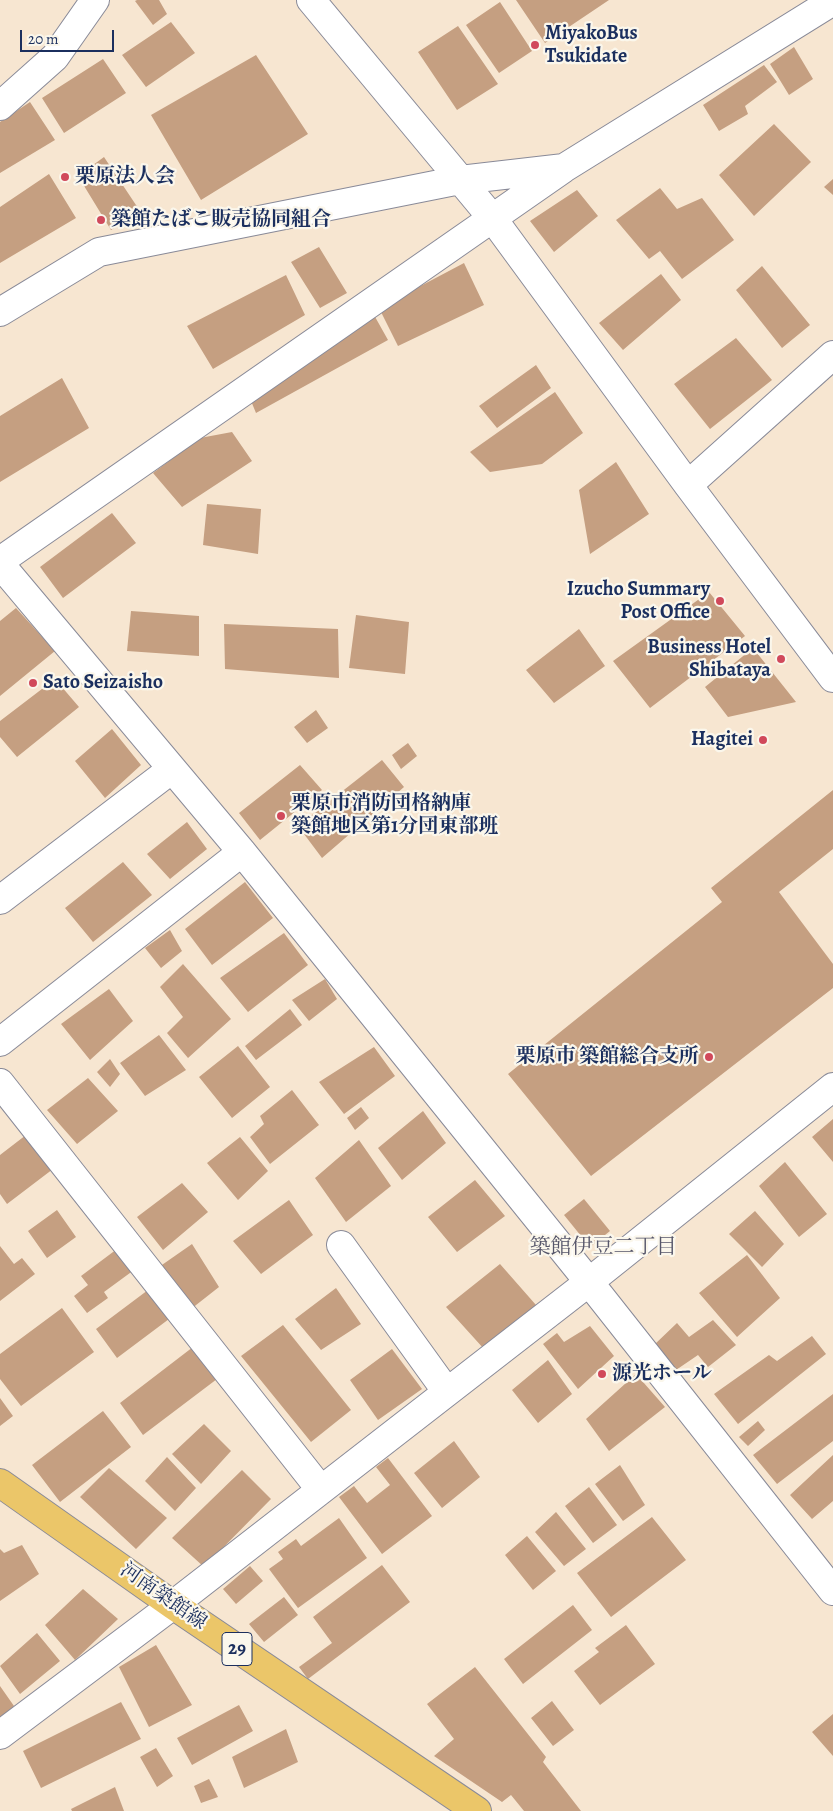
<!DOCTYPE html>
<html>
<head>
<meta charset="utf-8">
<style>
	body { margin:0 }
	#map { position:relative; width:833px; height:1811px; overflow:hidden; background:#f7e6d1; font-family:Alegreya,serif }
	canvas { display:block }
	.scale { position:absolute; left:20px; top:30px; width:94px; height:22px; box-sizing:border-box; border:2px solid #1b2f5e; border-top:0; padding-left:6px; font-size:15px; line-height:18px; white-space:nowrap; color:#1b2f5e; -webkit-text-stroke:4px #fbf7ec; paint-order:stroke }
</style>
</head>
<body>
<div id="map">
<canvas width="833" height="1811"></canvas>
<div class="scale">20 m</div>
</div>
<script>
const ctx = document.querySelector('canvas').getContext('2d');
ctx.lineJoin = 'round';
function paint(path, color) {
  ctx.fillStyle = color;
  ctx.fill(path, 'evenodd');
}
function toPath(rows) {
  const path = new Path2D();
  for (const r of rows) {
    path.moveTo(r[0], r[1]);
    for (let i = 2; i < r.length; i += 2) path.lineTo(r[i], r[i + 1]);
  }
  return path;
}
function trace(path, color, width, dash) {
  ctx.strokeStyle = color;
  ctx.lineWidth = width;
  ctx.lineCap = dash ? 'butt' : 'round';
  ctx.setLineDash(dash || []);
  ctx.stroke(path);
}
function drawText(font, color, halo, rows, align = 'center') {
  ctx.font = font + ' Alegreya,"Noto Serif JP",serif';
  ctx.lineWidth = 4.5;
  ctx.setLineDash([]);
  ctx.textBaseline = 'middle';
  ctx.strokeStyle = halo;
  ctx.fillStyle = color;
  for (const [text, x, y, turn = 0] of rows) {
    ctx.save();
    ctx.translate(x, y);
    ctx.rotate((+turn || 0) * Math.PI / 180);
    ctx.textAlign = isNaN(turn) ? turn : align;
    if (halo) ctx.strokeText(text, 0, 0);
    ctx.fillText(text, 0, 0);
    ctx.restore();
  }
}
paint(toPath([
	[137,0,159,0,167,14,153,25,135,1],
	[516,0,609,0,545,43],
	[500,2,532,51,499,73,466,25],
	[171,22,195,53,146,87,122,55],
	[458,26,498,84,457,110,418,52],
	[794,47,813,79,789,95,770,64],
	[256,55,308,134,201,200,151,115],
	[103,59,126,93,64,133,42,98],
	[764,65,777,82,745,106,748,114,719,131,703,105],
	[30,102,55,140,0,173,0,122],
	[774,124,811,162,754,216,719,175],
	[104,157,140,211,111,230,78,176],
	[49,174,76,218,0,263,0,207],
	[833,179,833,195,824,187],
	[660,188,677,209,702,198,734,240,682,279,660,251,649,259,616,220],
	[577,190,598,216,554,252,530,221],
	[319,247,347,293,320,308,291,262],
	[464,263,484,305,398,346,379,308],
	[762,266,810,325,782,348,736,290],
	[661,274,681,300,623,350,599,323],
	[286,275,305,315,213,369,187,326],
	[374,315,388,340,256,413,249,396],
	[736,338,772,380,710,429,674,384],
	[536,365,551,388,497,428,479,406],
	[62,378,89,428,0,482,0,416],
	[555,392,583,433,542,464,490,472,470,452],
	[232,432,252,461,182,507,153,473,200,438],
	[616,462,649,514,590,554,579,490],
	[207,504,261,509,258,554,203,545],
	[112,513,136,543,63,598,40,567],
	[709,592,745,636,650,708,613,661],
	[16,608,55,651,0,696,0,621],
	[131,611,199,616,199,656,127,651],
	[356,615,409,622,405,674,349,668],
	[224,624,338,629,339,678,225,669],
	[579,629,605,666,554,703,526,670],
	[753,648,796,702,728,717,705,687],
	[55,679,79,707,17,757,0,737,0,721],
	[316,710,328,728,307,743,294,727],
	[112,729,141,765,105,798,75,761],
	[408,743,417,756,401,769,392,755],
	[382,760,404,787,322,858,298,826],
	[300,765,322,790,260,840,239,813],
	[833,790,833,849,779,892,833,964,833,988,591,1176,508,1074,722,902,711,888],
	[187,822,207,849,170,879,147,854],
	[123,862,152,895,93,942,65,908],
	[245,882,273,918,212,965,185,929],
	[170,930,182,951,161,968,145,948],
	[284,933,308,965,248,1012,220,978],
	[183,964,231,1019,188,1058,167,1033,183,1017,160,987],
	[325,979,337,999,309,1021,292,1000],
	[109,989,133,1021,90,1060,61,1024],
	[290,1009,302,1025,256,1060,245,1046],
	[159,1035,186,1070,145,1096,120,1063],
	[238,1046,270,1087,232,1118,199,1077],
	[374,1047,395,1076,344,1114,319,1082],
	[110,1059,120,1074,110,1087,97,1072],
	[88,1078,118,1111,77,1144,47,1110],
	[292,1090,319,1125,270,1164,250,1137,264,1124,260,1116],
	[361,1107,369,1118,355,1130,347,1118],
	[423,1111,446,1143,402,1180,378,1148],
	[833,1119,833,1162,812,1137],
	[26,1135,53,1169,7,1204,0,1194,0,1155],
	[240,1137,268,1171,238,1200,207,1163],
	[359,1140,391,1186,346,1222,315,1178],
	[785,1162,827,1214,799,1237,759,1186],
	[475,1180,505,1216,457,1252,428,1217],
	[182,1183,208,1212,163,1250,137,1217],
	[584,1199,610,1231,590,1247,564,1215],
	[289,1200,313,1235,261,1274,233,1241],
	[57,1210,76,1237,47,1258,28,1231],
	[755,1211,784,1244,762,1267,729,1234],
	[192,1244,219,1287,191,1309,159,1267],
	[0,1246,14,1264,22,1258,35,1274,0,1301],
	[117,1249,134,1270,104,1292,108,1298,87,1313,74,1296,88,1285,81,1276],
	[747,1255,780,1298,737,1337,699,1293],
	[500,1264,536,1305,484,1349,446,1307],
	[336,1288,361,1324,321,1350,295,1319],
	[148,1290,169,1319,117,1358,96,1329],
	[62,1308,94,1352,21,1406,0,1379,0,1354],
	[713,1320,736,1345,708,1367,698,1355,676,1370,654,1345,677,1323,689,1337],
	[283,1325,351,1410,311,1442,241,1356],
	[590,1326,614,1356,578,1389,543,1344,557,1333,564,1342],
	[812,1336,826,1354,738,1424,714,1394,769,1355,777,1361],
	[193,1347,217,1379,143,1435,120,1403],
	[392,1349,422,1389,378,1420,350,1380],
	[548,1360,572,1394,538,1423,512,1390],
	[636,1374,665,1407,609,1451,586,1419],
	[833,1394,833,1441,777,1484,753,1455],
	[0,1398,13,1416,0,1426],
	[103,1411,131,1447,60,1502,32,1465],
	[758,1421,765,1430,748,1446,739,1437],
	[204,1424,231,1451,201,1484,172,1454],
	[454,1441,480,1477,442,1508,414,1473],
	[833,1455,833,1501,812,1519,790,1495],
	[167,1457,196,1488,175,1511,145,1481],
	[388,1458,432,1516,382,1554,339,1497,354,1486,367,1503,390,1485,376,1467],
	[620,1465,645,1505,623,1521,595,1484],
	[109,1468,167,1518,136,1549,80,1497],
	[242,1470,271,1499,204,1567,172,1538],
	[589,1487,617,1525,593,1543,565,1506],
	[556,1512,586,1549,564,1566,535,1532],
	[652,1517,686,1560,611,1617,577,1573],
	[339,1518,367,1558,298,1608,269,1569,283,1559,278,1552,296,1539,301,1546],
	[527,1536,556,1571,533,1590,505,1555],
	[22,1545,39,1574,0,1601,0,1549,4,1553],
	[382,1565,410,1602,308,1679,299,1667,332,1643,313,1617],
	[250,1566,263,1581,236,1604,223,1589],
	[83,1589,118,1619,75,1660,45,1625],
	[284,1597,298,1615,264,1642,249,1624],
	[573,1605,592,1630,523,1684,504,1659],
	[626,1625,655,1664,600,1705,574,1671,599,1652,595,1648],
	[37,1633,60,1661,20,1694,0,1666],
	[156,1645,192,1705,149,1727,119,1667],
	[475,1667,546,1757,543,1762,581,1811,524,1811,511,1795,502,1802,434,1756,454,1739,427,1704],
	[0,1686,14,1706,0,1718],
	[552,1701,574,1730,553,1746,531,1718],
	[121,1702,141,1739,41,1788,23,1751],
	[239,1705,253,1731,192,1765,177,1738],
	[833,1714,833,1756,812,1732],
	[286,1729,298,1762,244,1788,232,1757],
	[156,1748,173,1776,157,1787,140,1757],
	[209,1779,218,1797,201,1803,194,1786],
	[115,1787,124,1811,72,1811,71,1809]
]), '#c59f81');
const minor = toPath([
	[311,0,493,219,688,485,833,678],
	[0,106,55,57,95,0],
	[0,312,99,252,460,180,564,168,833,1],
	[688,485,833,355],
	[0,561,563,169],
	[0,564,242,852,589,1282,833,1591],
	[0,900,172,769],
	[0,1042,242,852],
	[0,1083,321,1490],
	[341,1245,447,1392],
	[0,1735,173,1605,321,1490,589,1282,833,1087]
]);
const major = toPath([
	[0,1483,173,1605,477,1811]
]);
trace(minor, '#898a98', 30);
trace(major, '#898a98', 30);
trace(minor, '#fff', 28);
trace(major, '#ebc669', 28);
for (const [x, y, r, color] of [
	[535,45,5,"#d1495b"],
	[65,177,5,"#d1495b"],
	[101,220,5,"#d1495b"],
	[720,601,5,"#d1495b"],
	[781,659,5,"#d1495b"],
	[33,683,5,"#d1495b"],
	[763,740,5,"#d1495b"],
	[281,816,5,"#d1495b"],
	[709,1057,5,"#d1495b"],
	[602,1374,5,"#d1495b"]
]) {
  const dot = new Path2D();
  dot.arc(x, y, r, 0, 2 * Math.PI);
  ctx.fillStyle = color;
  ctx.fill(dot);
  trace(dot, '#fbf7ec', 2);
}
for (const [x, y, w] of [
	[237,1649,30]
]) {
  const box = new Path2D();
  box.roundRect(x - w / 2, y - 16.5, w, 33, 4);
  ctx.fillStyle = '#fbf7ec';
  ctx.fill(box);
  trace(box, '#1b2f5e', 1);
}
drawText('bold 19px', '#1b2f5e', null, [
	["29",237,1649]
]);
drawText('bold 20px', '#1b2f5e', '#fbf7ec', [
	["MiyakoBus",545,34],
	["Tsukidate",545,57],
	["栗原法人会",75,177],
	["築館たばこ販売協同組合",111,220],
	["Izucho Summary",710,590,"right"],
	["Post Office",710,613,"right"],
	["Business Hotel",771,648,"right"],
	["Shibataya",771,671,"right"],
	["Sato Seizaisho",43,683],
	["Hagitei",753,740,"right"],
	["栗原市消防団格納庫",291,804],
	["築館地区第1分団東部班",291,827],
	["栗原市 築館総合支所",699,1057,"right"],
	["源光ホール",612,1374]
], 'left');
drawText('20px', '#1b2f5e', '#fbf7ec', [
	["河南築館線",163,1597,35]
]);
drawText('21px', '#56566a', '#fbf7ec', [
	["築館伊豆二丁目",603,1248]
]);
</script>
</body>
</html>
